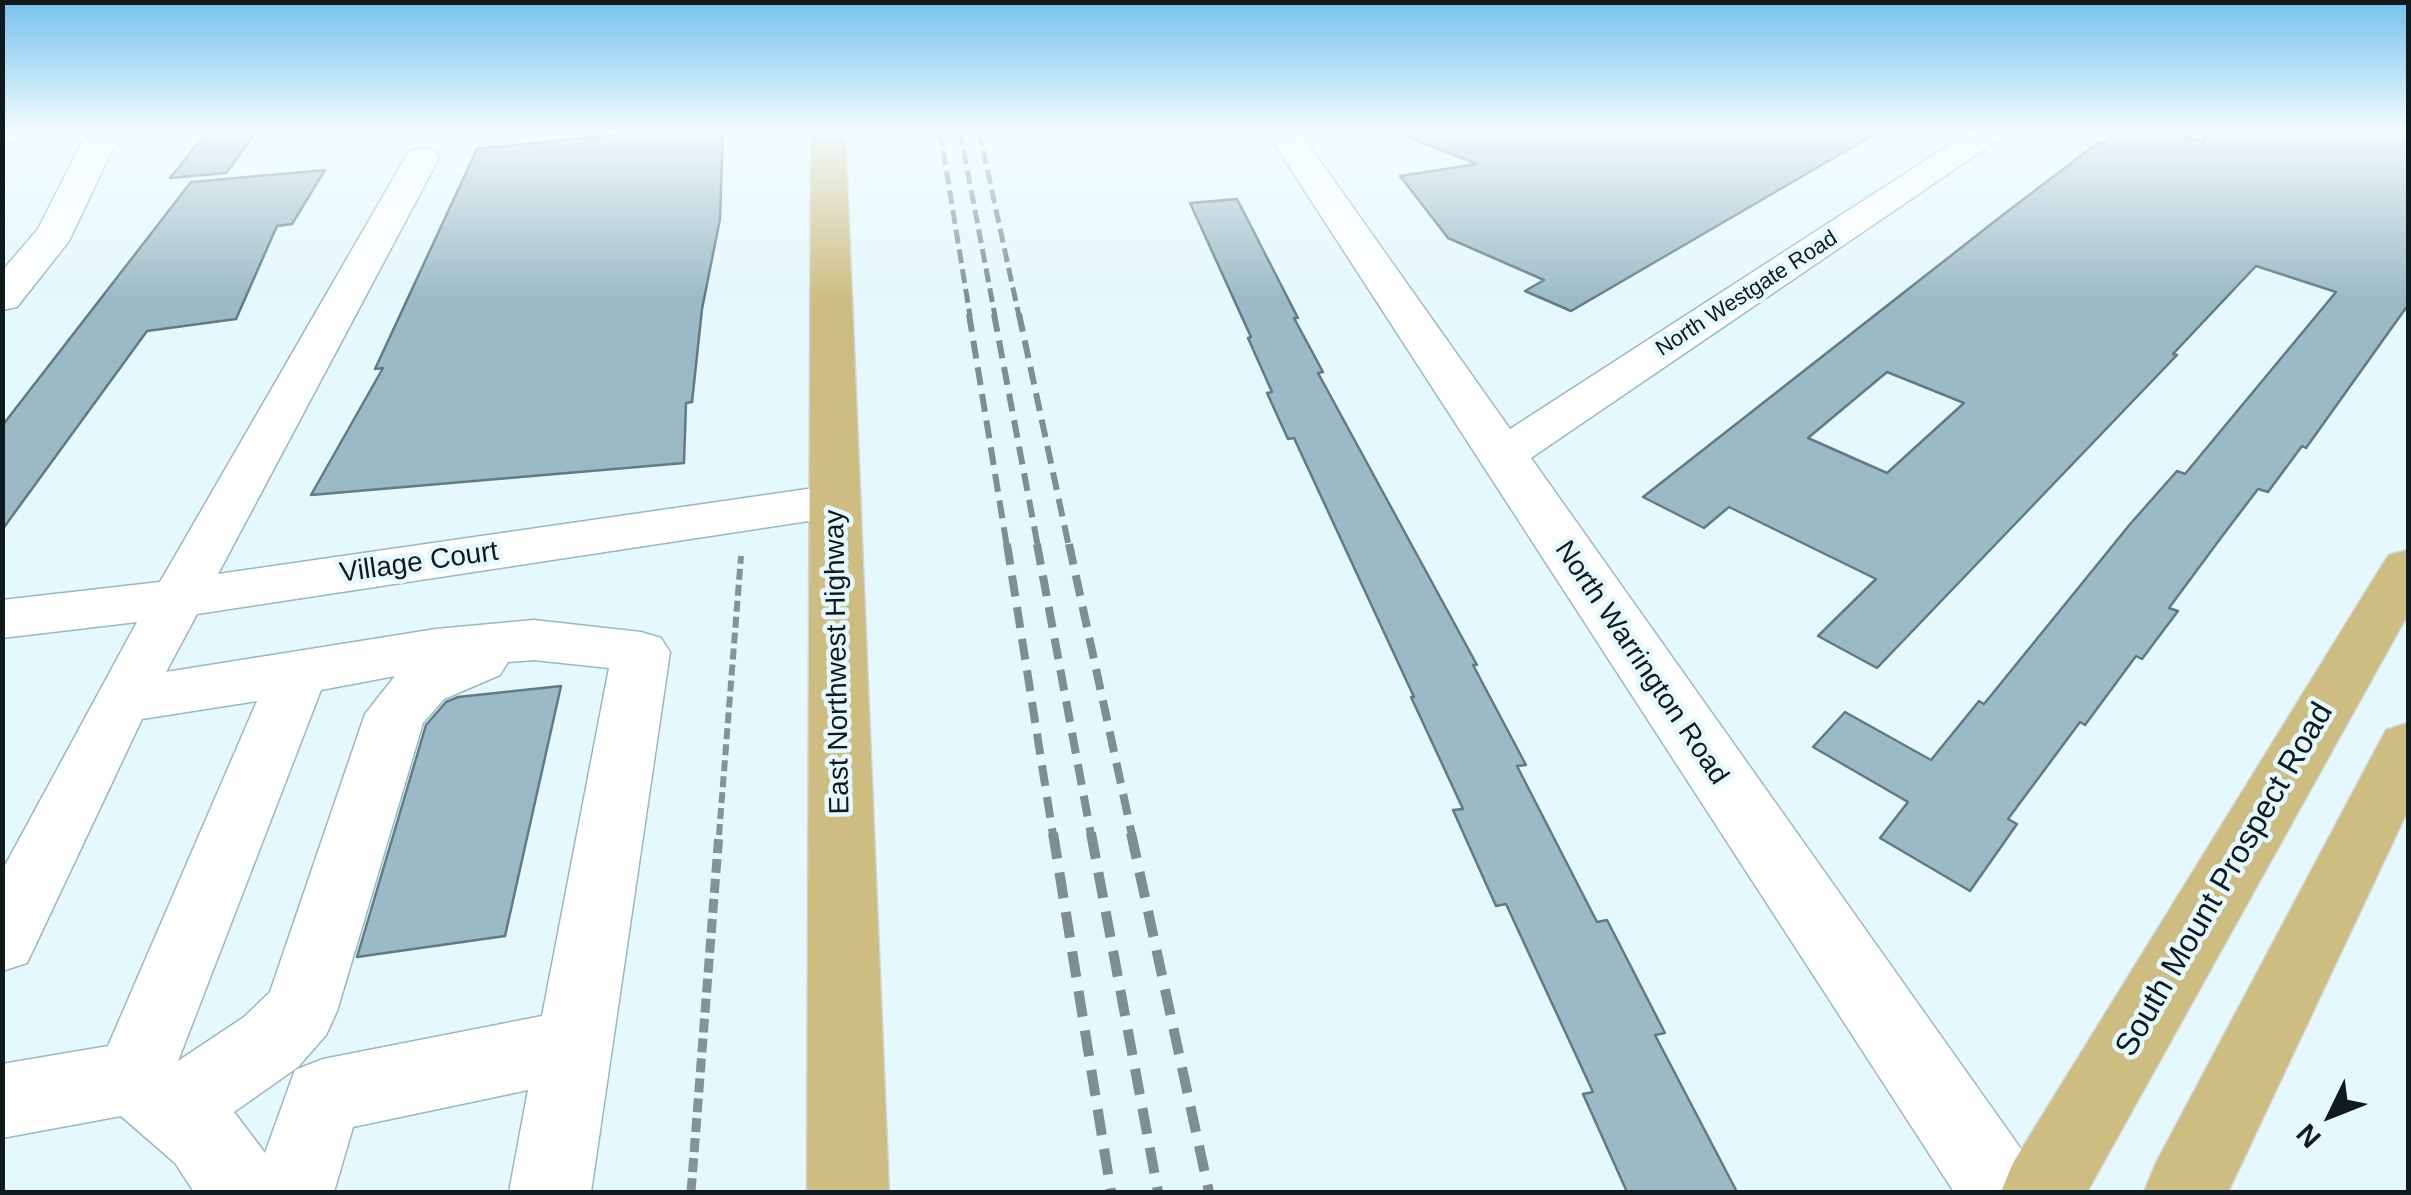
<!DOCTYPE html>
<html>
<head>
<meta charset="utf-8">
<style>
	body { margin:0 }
	#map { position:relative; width:2411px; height:1195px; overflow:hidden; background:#e5f8fe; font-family:Arial,sans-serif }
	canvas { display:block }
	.frame { position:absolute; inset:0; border:5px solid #0e1a1d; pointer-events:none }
	.north { position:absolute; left:2281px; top:1065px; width:100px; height:100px; -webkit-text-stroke:8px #e5f8fe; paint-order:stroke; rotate:227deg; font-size:28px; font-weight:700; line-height:40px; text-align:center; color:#0e1a1d }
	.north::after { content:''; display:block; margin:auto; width:35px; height:45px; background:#0e1a1d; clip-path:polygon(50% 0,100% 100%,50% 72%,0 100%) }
</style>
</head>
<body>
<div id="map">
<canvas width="2411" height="1195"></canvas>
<div class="frame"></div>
<div class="north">N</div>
</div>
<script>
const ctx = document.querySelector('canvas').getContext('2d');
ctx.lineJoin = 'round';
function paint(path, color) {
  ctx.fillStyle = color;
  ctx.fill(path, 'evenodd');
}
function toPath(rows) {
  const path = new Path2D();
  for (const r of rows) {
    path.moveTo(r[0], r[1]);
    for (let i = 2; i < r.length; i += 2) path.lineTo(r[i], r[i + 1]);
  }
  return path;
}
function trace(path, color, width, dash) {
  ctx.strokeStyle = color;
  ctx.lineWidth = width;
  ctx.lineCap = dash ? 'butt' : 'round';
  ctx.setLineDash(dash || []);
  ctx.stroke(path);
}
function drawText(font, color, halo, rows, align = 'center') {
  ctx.font = font + ' Arial,sans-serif';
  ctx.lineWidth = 9;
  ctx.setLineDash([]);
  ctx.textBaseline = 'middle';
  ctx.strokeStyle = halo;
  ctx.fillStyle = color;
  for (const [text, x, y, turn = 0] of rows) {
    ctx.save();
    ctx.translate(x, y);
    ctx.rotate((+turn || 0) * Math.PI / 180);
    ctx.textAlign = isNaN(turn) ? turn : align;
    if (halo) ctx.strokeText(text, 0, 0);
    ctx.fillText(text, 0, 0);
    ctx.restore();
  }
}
const building = toPath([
	[208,131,257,131,226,173,170,178,208,131],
	[649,131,723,131,720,219,702,309,692,402,686,403,684,463,311,495,383,368,375,369,477,149,649,131],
	[1403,131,1880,131,1571,311,1525,291,1544,280,1448,238,1400,176,1477,164,1402,135,1403,131],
	[2119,131,2166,131,2204,142,2205,131,2408,131,2408,305,2306,448,2302,446,2268,492,2258,489,2220,539,2169,608,2178,611,2142,659,2136,656,2085,725,2080,722,2008,819,2017,824,1970,891,1880,838,1908,802,1813,747,1845,712,1931,760,1979,701,1984,704,2131,523,2177,471,2185,474,2336,292,2256,266,2173,354,2177,355,1877,668,1818,636,1876,579,1729,507,1704,528,1643,497,2004,214,2099,142,2104,143,2119,131],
	[1887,372,1964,403,1887,473,1808,438,1887,372],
	[325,170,292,224,277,226,236,319,147,331,2,530,2,426,191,182,325,170],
	[1237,199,1298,318,1294,318,1323,372,1318,373,1477,665,1473,665,1526,765,1517,766,1597,922,1607,920,1665,1033,1655,1035,1737,1192,1627,1192,1583,1094,1593,1092,1506,904,1496,906,1453,810,1463,809,1411,697,1414,697,1294,438,1288,439,1267,393,1272,392,1248,338,1251,337,1190,203,1237,199],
	[561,686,505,936,357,957,426,725,446,702,458,697,561,686]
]);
paint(building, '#9cbac5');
trace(building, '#5f7c85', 2.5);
const minor = toPath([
	[2,131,37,131,33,138,2,144,2,131],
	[92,131,128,131,112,150,69,241,17,307,2,310,2,271,38,229,80,146,92,131],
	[1266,131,1299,131,1510,429,1971,131,2011,131,1531,458,2031,1163,2043,1192,1954,1192,1266,131],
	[422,148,434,151,439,158,218,574,835,485,853,490,860,501,853,512,835,517,197,614,166,672,436,629,534,620,641,632,661,638,670,652,591,1192,509,1192,528,1090,353,1127,334,1192,194,1192,175,1163,121,1116,2,1138,2,1064,108,1046,257,701,142,719,27,963,2,971,2,871,137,622,2,638,2,600,160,582,405,158,410,151,422,148],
	[534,660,609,668,542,1016,323,1059,295,1070,265,1153,234,1112,298,1067,326,1035,337,1011,423,723,444,699,500,675,508,662,534,660],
	[395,676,365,714,270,992,244,1017,178,1061,321,690,395,676]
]);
const major = toPath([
	[811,131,845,131,889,1192,807,1192,811,131],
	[2408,550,2408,614,2087,1192,2001,1192,2013,1163,2381,567,2389,555,2408,550],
	[2408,723,2408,810,2228,1192,2144,1192,2156,1163,2386,730,2408,723]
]);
trace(minor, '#99b8c2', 3);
trace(major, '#d4d6d6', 3);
trace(toPath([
	[719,835,741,556]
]), '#839398', 6, [11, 5]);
trace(toPath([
	[691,1192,719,833]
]), '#839398', 9, [14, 6]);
paint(minor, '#fff');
paint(major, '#cdbd81');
trace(toPath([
	[940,131,970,316],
	[960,131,995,316],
	[979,131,1019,316]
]), '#7e8e92', 5, [14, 6]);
trace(toPath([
	[969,314,1007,547],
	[994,314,1038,547],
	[1019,314,1069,547]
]), '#7e8e92', 6, [18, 9]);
trace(toPath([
	[1007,544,1053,835],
	[1037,544,1091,835],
	[1069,544,1132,835]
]), '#7e8e92', 8, [21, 11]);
trace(toPath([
	[1053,833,1111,1192],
	[1091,833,1158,1192],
	[1131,833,1209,1192]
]), '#7e8e92', 10, [26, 14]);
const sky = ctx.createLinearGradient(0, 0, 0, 299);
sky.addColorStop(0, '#74c1ed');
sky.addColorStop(0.44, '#f3fcff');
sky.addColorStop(1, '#f3fcff00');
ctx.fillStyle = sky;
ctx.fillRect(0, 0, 2411, 299);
drawText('22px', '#0e1a1d', '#e5f8fe', [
	["North Westgate Road",1747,294,-33]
]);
drawText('28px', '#0e1a1d', '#e5f8fe', [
	["Village Court",419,563,-8],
	["East Northwest Highway",838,662,-91],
	["North Warrington Road",1641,663,56]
]);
drawText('32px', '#0e1a1d', '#e5f8fe', [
	["South Mount Prospect Road",2225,880,-60]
]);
</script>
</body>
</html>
